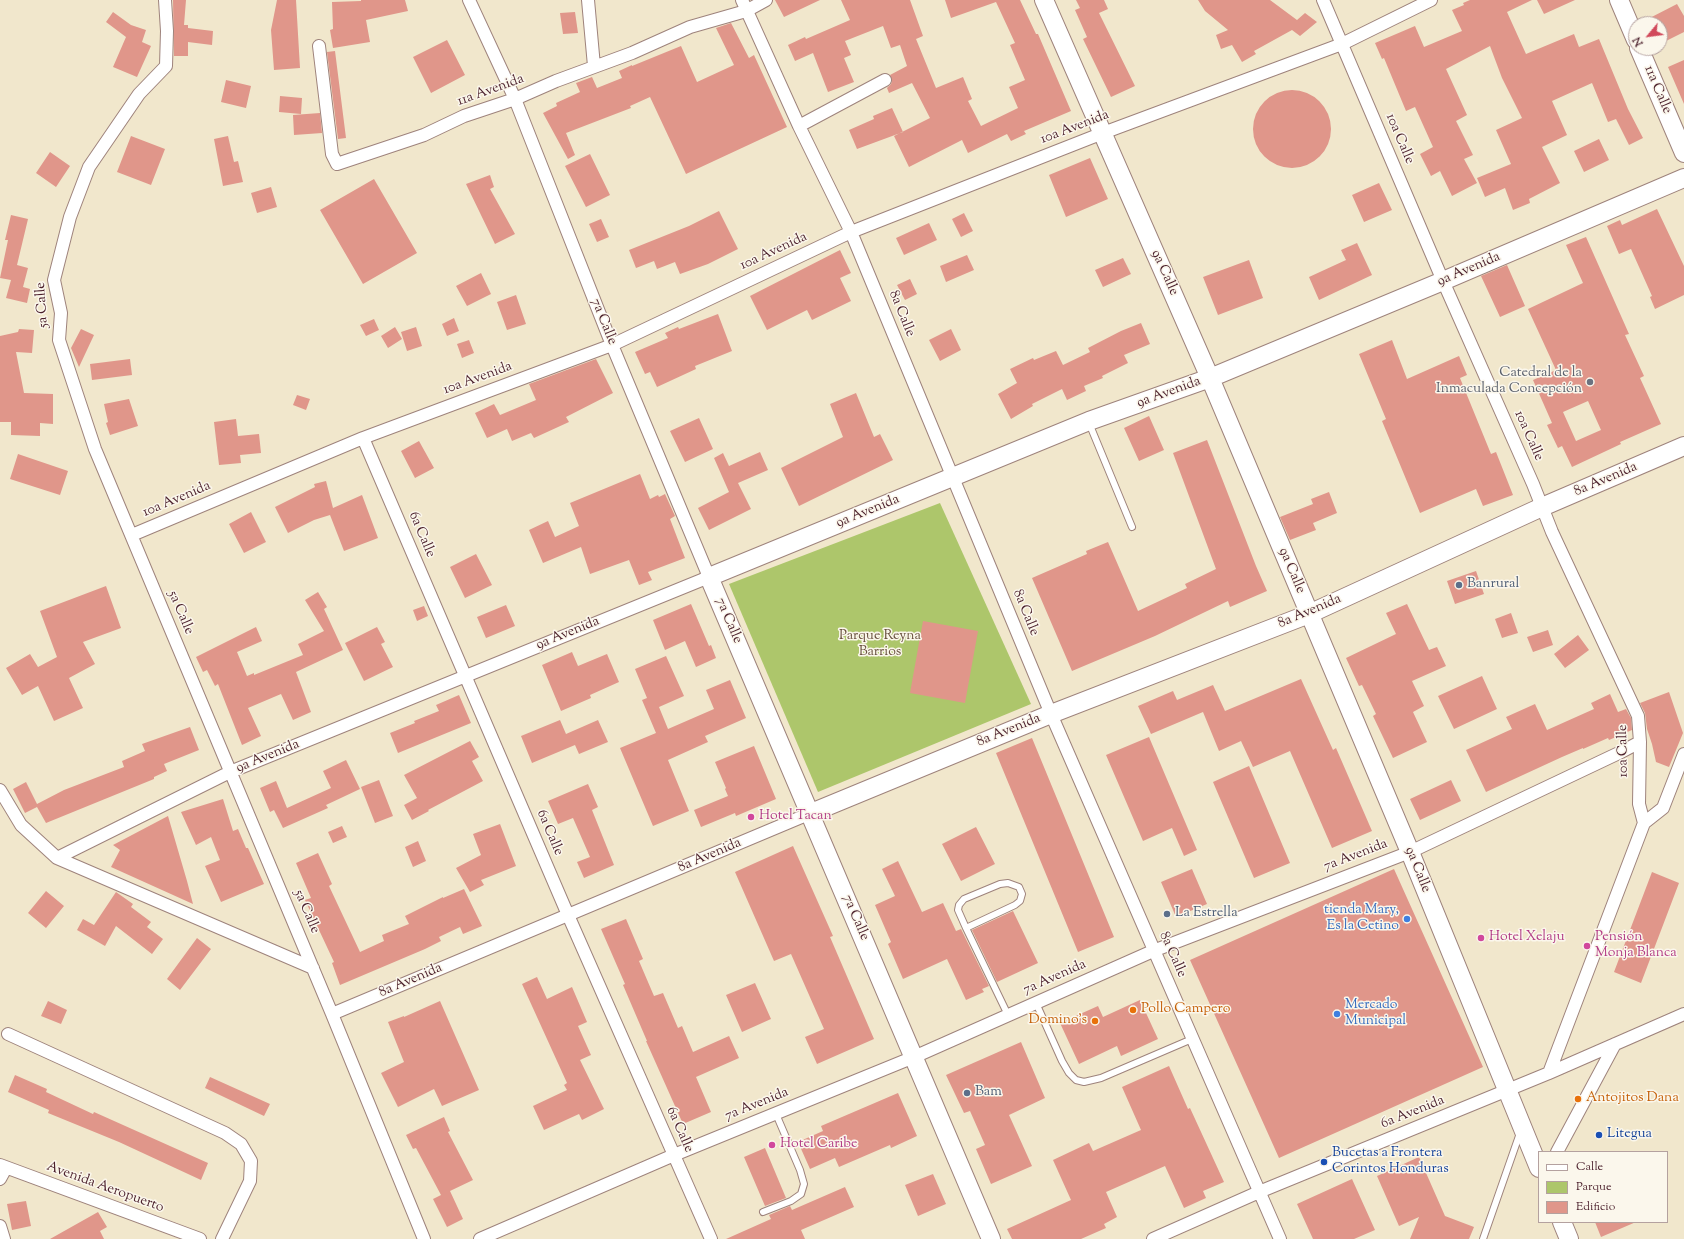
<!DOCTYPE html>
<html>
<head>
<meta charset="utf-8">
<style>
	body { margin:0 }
	#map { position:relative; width:1684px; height:1239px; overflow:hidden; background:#f1e7cc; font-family:"Sorts Mill Goudy",serif }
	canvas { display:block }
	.legend { position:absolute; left:1538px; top:1151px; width:130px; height:72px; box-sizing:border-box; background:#fbf7ec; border:1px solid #b4a19f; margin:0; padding:5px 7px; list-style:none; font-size:12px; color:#4a1f2b }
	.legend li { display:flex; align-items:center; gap:8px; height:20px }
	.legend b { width:20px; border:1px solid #b4a19f }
	.north { position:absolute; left:1628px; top:16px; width:40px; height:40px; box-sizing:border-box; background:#fbf7ec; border:1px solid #b4a19f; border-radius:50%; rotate:241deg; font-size:11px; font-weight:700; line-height:16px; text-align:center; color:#4a1f2b }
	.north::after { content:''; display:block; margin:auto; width:14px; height:18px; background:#d1495b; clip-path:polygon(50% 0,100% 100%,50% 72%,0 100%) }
</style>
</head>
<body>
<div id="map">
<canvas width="1684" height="1239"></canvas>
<ul class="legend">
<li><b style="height:5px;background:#fff"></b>Calle</li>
<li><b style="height:11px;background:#adc66b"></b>Parque</li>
<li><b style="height:11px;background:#e0968a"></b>Edificio</li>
</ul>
<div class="north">N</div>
</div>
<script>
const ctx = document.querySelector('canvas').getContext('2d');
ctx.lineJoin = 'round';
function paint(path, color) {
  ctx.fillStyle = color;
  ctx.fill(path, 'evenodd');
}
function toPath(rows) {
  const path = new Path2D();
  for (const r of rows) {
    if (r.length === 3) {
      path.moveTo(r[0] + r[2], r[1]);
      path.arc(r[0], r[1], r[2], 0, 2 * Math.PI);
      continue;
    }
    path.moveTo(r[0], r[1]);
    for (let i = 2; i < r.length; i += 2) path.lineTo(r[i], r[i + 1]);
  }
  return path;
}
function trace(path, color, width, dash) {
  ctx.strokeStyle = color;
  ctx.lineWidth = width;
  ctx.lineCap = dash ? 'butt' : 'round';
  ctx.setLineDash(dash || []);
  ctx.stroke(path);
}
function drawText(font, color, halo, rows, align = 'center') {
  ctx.font = font + ' "Sorts Mill Goudy",serif';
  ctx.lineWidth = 3;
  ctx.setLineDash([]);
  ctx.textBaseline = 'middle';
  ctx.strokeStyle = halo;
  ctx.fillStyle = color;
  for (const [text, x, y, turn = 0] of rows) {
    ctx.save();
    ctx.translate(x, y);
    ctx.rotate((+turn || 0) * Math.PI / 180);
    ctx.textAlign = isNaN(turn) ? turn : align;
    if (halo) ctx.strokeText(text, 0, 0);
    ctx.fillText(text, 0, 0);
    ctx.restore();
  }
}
paint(toPath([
	[940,503,1031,704,818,792,729,584]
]), '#adc66b');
paint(toPath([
	[173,0,186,0,184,25,188,25,188,28,213,31,212,45,188,42,188,56,174,56],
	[277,0,296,0,300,68,274,70,271,30],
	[361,0,405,0,408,11,366,20,370,42,333,48,330,30,333,29,332,2,361,1],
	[775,0,820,0,784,17],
	[841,0,910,0,923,36,916,39,936,88,963,77,972,99,968,101,981,126,1018,108,1009,87,1025,80,1010,45,1015,43,996,2,951,18,945,0,1020,0,1036,34,1038,34,1071,111,1024,131,1026,134,1011,141,1007,134,968,153,962,140,909,167,894,136,930,118,912,83,889,93,887,88,891,84,892,81,890,75,907,66,900,45,891,48,883,26,845,41,851,55,844,58,854,82,828,92,813,53,795,61,788,45,805,37,806,39,850,20],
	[1076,0,1104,0,1108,9,1099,13,1135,86,1111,97,1083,39,1087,37,1075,10,1080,8],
	[1198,0,1270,0,1297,20,1305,13,1317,22,1300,36,1292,30,1254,51,1256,54,1242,62,1232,45,1221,49,1216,35,1228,30,1205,11],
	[1470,0,1532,0,1507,12,1526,54,1574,34,1579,47,1599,39,1628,109,1643,138,1629,145,1616,119,1608,122,1592,83,1552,101,1567,135,1542,147,1560,183,1529,199,1530,203,1513,210,1505,188,1485,197,1477,178,1511,164,1496,130,1522,118,1502,78,1490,46,1446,69,1467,115,1456,121,1473,155,1464,159,1477,183,1452,196,1440,171,1431,176,1420,154,1433,147,1415,107,1406,111,1384,58,1382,59,1375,43,1415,26,1424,47,1462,31,1452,10,1464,5,1463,3],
	[1537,0,1575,0,1544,14],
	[1677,4,1684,16,1684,32,1664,42,1660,35,1660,24,1641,24,1640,23],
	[113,12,131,25,146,30,142,42,151,46,137,77,113,67,126,37,106,22],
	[575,12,578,33,563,34,560,13],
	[731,23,749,58,754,55,787,127,686,174,650,97,630,106,631,108,566,133,575,155,568,159,543,113,557,106,556,103,580,92,576,83,592,77,597,88,622,78,619,71,632,65,632,66,681,46,697,82,734,65,716,28],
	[447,40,465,75,431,93,413,57],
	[335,51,346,138,338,139,327,52],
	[1684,60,1684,104,1668,67],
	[226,80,251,86,246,108,221,102],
	[1292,129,39],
	[280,96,302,98,301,114,279,112],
	[892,108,903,132,857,149,849,130,874,119,873,116],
	[320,113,322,133,294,135,293,115],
	[131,136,165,149,151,185,117,172],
	[228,136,234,162,238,161,243,182,223,186,214,139],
	[1599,139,1609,160,1584,172,1574,151],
	[50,152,70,166,56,187,36,173],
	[590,154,610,195,586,207,565,166],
	[1090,158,1108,199,1066,217,1049,175],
	[490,175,494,187,490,189,515,234,495,244,466,184],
	[374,179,417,253,363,284,320,210],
	[1379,183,1392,210,1364,222,1352,195],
	[271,187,277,207,257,213,251,193],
	[1657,209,1684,266,1684,295,1655,309,1650,297,1652,296,1631,249,1619,254,1607,226,1620,220,1622,225],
	[719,211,738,249,708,264,680,274,675,262,657,269,654,261,636,268,629,250,689,226],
	[964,213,973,231,961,237,952,219],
	[11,215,28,219,17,265,28,268,23,287,30,289,27,303,6,298,11,280,0,278,8,240,5,240],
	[601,219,609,237,597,242,589,224],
	[929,223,937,240,904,255,896,238],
	[1586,237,1629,334,1625,335,1644,376,1640,378,1661,424,1620,442,1621,444,1572,467,1562,446,1558,448,1547,425,1552,423,1533,380,1556,370,1528,309,1583,283,1566,245],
	[1588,401,1601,430,1576,441,1563,412],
	[1357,243,1372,275,1319,300,1309,277,1346,260,1341,250],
	[840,250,851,273,840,278,851,301,812,320,807,310,767,330,750,296],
	[967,255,974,270,946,282,940,266],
	[1123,258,1131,274,1103,287,1095,270],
	[1249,260,1263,298,1218,315,1203,277],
	[1507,265,1525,306,1500,317,1481,276],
	[481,273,491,294,467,306,456,286],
	[910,279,917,294,905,300,897,285],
	[516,295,526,324,507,330,497,302],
	[718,314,732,351,695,366,696,369,657,387,650,372,645,374,635,352,668,338,665,333,678,327,679,329],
	[454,318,459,331,447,336,442,324],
	[374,319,379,330,366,336,360,325],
	[1141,323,1150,344,1124,355,1128,363,1102,376,1103,378,1084,386,1086,391,1067,400,1062,389,1032,404,1033,406,1011,419,998,394,1017,383,1010,369,1033,358,1034,360,1056,351,1063,365,1090,352,1088,348,1121,331],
	[395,327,402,339,388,348,381,336],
	[416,327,422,346,407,351,401,332],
	[19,329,34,330,32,353,16,352,24,393,53,394,53,424,40,423,40,436,11,435,11,422,0,422,0,336,18,332],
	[81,329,94,335,79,367,71,348],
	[951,329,961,350,940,361,929,340],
	[469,340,474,353,462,358,457,344],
	[1392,340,1407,379,1459,356,1467,375,1460,378,1491,454,1496,452,1513,495,1483,506,1476,489,1420,513,1382,421,1386,419,1359,354],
	[130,359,132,375,92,380,90,364],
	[596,359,613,393,566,417,569,422,534,438,531,433,512,441,507,429,487,438,475,413,494,404,500,415,536,400,529,384],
	[856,393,874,437,880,434,893,460,799,506,781,468,843,437,830,404],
	[297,395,310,399,306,410,293,405],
	[129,399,138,426,110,435,106,423,108,422,104,404],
	[1149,416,1164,450,1139,461,1124,428],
	[699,418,713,449,685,462,670,431],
	[236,419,238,436,259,434,261,453,240,455,241,463,219,465,214,422],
	[1207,440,1256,566,1267,591,1230,607,1228,601,1155,636,1072,671,1032,578,1087,554,1086,551,1108,542,1138,611,1187,588,1185,584,1216,569,1173,453],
	[419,441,434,468,415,478,401,451],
	[760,452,768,470,738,483,751,509,709,530,698,508,729,492,714,458,723,453,729,466],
	[18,454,68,471,60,495,10,479],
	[640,474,650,499,658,495,659,497,665,494,675,516,670,519,685,558,648,572,652,580,639,585,629,560,590,574,581,547,543,563,529,530,548,521,555,537,579,526,570,503],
	[326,481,333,508,362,495,378,538,344,551,330,515,314,520,288,533,275,507,315,487,314,484],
	[1329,492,1337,513,1313,523,1316,530,1290,540,1280,517,1313,504,1311,499],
	[251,512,266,542,244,553,229,524],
	[476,554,492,585,465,598,450,567],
	[1476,571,1484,594,1455,604,1447,581],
	[106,586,121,628,83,642,95,664,69,678,83,708,54,721,38,686,22,695,6,668,30,654,38,667,57,657,40,611],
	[318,592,327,607,324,609,343,650,296,672,311,712,293,720,281,694,248,708,261,736,242,745,218,684,215,686,207,670,203,672,196,657,256,627,262,641,237,652,247,676,254,673,254,675,303,655,298,644,324,631,305,600],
	[691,604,709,646,711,645,716,658,696,667,685,641,665,650,653,620],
	[1407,604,1429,650,1437,647,1446,666,1412,681,1424,706,1413,712,1427,742,1393,758,1373,716,1376,714,1362,685,1359,686,1346,658,1396,634,1386,613],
	[506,605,515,626,486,638,477,617],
	[424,606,428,616,417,621,413,610],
	[1511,613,1518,633,1502,638,1495,619],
	[923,621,978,631,965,703,910,693],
	[377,627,385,642,381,644,393,667,364,681,345,643],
	[1548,630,1553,645,1533,652,1527,637],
	[1578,635,1589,650,1565,668,1554,654],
	[572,652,578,666,607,654,619,682,590,695,591,698,561,711,542,665],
	[666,656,684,696,659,707,668,729,714,709,706,690,730,680,746,718,705,736,708,742,668,760,689,811,653,826,620,748,656,733,642,700,647,698,635,669],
	[1482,676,1497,709,1454,729,1438,696],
	[1301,679,1333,750,1336,748,1372,831,1332,848,1290,751,1253,767,1241,741,1219,751,1203,712,1151,734,1138,706,1173,691,1177,700,1213,685,1225,711],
	[1669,692,1683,733,1669,767,1656,762,1652,744,1647,729,1645,713,1640,703],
	[1610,694,1618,712,1626,709,1631,718,1632,730,1609,740,1608,738,1583,749,1583,748,1562,757,1486,792,1466,750,1512,729,1506,717,1535,704,1547,730,1594,709,1591,703],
	[459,695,471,723,398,753,390,733,415,723,414,721,439,711,436,705],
	[560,720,566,734,598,720,608,742,579,754,575,745,532,763,521,736],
	[190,727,199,750,164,764,167,771,154,777,154,779,46,823,37,807,25,813,13,789,26,782,37,804,64,790,124,767,122,761,145,751,142,744],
	[1149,737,1197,850,1184,856,1172,828,1143,841,1106,755],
	[1032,738,1114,937,1078,952,996,753],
	[470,741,479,757,472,761,483,781,428,810,429,811,412,820,404,805,417,798,404,775],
	[754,746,776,799,736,816,735,813,701,827,694,810,728,796,725,789,726,788,715,762],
	[346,760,360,789,326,805,328,808,283,828,274,810,270,812,260,788,276,781,287,808,331,788,323,771],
	[1249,766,1290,863,1254,878,1213,782],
	[379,780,393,816,375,823,361,787],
	[1451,780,1461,801,1420,820,1410,799],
	[588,784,598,807,592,810,614,865,584,878,577,862,590,857,573,818,558,824,548,801],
	[223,799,233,831,238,829,246,848,248,848,264,884,221,902,205,866,220,860,211,837,196,845,181,812],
	[168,816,187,881,193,904,111,867,120,850,113,845],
	[500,824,516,866,481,880,484,885,470,892,456,868,481,855,473,834],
	[342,826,347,837,333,843,328,832],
	[976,827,995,864,961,881,942,844],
	[418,841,426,861,413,867,405,847],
	[793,846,833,936,830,937,874,1039,817,1064,805,1037,824,1029,791,954,774,961,735,872],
	[318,853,332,884,329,886,360,952,384,941,382,935,409,924,405,916,443,897,443,898,464,889,482,926,463,934,460,927,439,937,441,941,425,949,340,985,332,963,334,962,305,900,311,898,296,863],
	[898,861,922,912,943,903,956,931,961,929,989,986,982,989,984,992,966,1000,947,959,903,979,888,944,891,942,875,905,895,896,882,869],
	[1192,869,1207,904,1176,917,1161,882],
	[1394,869,1483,1067,1279,1158,1190,960],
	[1652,872,1679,883,1641,983,1614,972],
	[46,891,64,906,46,928,28,913],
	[116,892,133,904,131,907,151,922,147,927,163,939,152,954,116,926,105,946,77,930,83,919,94,925],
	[1013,911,1038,963,997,982,972,930],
	[626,919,643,959,639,961,654,996,663,993,678,1028,682,1026,693,1052,729,1036,739,1058,696,1077,711,1112,683,1124,646,1041,647,1041,623,985,625,984,601,929],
	[197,938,211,949,180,990,167,979],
	[537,977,547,999,572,987,587,1022,578,1026,591,1055,580,1060,604,1109,582,1120,579,1114,544,1130,533,1106,567,1090,564,1085,567,1083,522,984],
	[755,983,771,1019,742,1032,726,995],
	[1140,1000,1158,1039,1121,1056,1117,1046,1079,1064,1060,1023,1098,1006,1103,1017],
	[48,1001,67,1010,61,1024,41,1016],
	[440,1001,479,1090,442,1106,434,1089,398,1107,381,1073,404,1062,388,1022,404,1016,404,1017],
	[1021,1042,1045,1098,1009,1115,1032,1166,991,1184,976,1149,985,1145,970,1111,964,1113,946,1075],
	[1169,1066,1188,1109,1190,1108,1224,1182,1203,1191,1206,1198,1184,1208,1165,1166,1106,1192,1117,1217,1104,1224,1106,1228,1081,1239,1012,1239,1007,1229,1071,1200,1053,1160,1089,1143,1093,1151,1141,1130,1122,1087],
	[15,1075,47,1089,46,1092,93,1114,94,1112,208,1163,201,1180,119,1142,48,1113,49,1110,8,1092],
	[210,1077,270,1104,264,1116,205,1088],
	[898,1093,917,1136,891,1148,890,1145,839,1167,835,1158,810,1169,798,1142,823,1131,821,1126],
	[444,1117,450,1131,448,1132,473,1180,450,1191,463,1219,447,1227,433,1199,441,1195,416,1148,413,1149,406,1135],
	[765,1148,786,1198,765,1206,744,1157],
	[1419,1157,1445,1216,1474,1227,1469,1239,1410,1239,1419,1217,1399,1226,1377,1176],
	[933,1174,946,1204,918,1216,905,1185],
	[1352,1179,1375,1230,1354,1239,1313,1239,1297,1204],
	[845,1187,854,1207,801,1230,805,1239,726,1239,771,1219,769,1215,790,1206,792,1210],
	[26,1201,31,1226,12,1230,7,1204],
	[98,1212,107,1227,100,1231,104,1239,50,1239],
	[1595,1222,1636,1222,1601,1237]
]), '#e0968a');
const lane = toPath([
	[1089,423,1132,527],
	[966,928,1015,905,1020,901,1022,894,1019,887,1008,883,1000,884,964,899,959,905,958,910,966,928,1008,1015],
	[1036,1003,1062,1061,1069,1073,1076,1080,1084,1082,1101,1078,1192,1039],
	[763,1212,791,1201,801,1194,804,1184,800,1170,776,1114],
	[1483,1239,1520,1133]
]);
const street = toPath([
	[165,0,167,31,166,66,139,94,89,167,70,217,54,280,61,313,59,340,95,449,332,1014,424,1239],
	[588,0,594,66],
	[742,0,799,126,851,232,1051,714,1280,1239],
	[1323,0,1443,281,1533,484,1552,532,1638,716,1640,742,1639,804,1644,823],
	[319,46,332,154,337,164,424,135,464,116,515,99,556,81,632,53,690,27,746,11,766,0],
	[799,126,885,80],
	[363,438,568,915,711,1239],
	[132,535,363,438,612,345,851,232,1103,133,1342,44,1431,0],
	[0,790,21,825,57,858,313,968],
	[57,858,230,772,709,577,612,345,515,99,469,0],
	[332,1014,811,813],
	[8,1034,225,1133,241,1144,251,1161,250,1181,222,1239],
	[1549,1073,1644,823,1663,808,1684,754],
	[1557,1152,1615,1044],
	[0,1165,200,1239],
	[0,1179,6,1168],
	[0,1226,4,1239],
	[480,1239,674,1155,914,1057,1153,951,1410,852,1621,752,1640,742],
	[1153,1239,1259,1192,1549,1073,1684,1014]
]);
const secondary = toPath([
	[1044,0,1210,378,1410,852,1539,1168],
	[1619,0,1636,40],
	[1639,48,1684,153],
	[811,813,1051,714,1309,614,1542,507,1684,446],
	[1562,1222,1569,1239],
	[991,1239,709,577,1089,421,1210,378,1443,281,1684,178]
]);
trace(lane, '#9e837c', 8);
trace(street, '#9e837c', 14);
trace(secondary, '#9e837c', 20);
trace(lane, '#fff', 6);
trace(street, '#fff', 12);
trace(secondary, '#fff', 18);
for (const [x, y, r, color] of [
	[1590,382,4,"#6b7280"],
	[1459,585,4,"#5c6f8a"],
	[751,817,4,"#d1479c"],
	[1167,914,4,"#5c6f8a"],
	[1407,919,4,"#3f7fe0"],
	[1481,938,4,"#d1479c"],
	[1587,946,4,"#d1479c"],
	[1133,1010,4,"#e8710a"],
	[1337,1014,4,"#3f7fe0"],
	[1095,1021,4,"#e8710a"],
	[967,1093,4,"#5c6f8a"],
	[1578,1099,4,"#e8710a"],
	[1599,1135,4,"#1a4fb4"],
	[772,1145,4,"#d1479c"],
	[1324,1162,4,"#1a4fb4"]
]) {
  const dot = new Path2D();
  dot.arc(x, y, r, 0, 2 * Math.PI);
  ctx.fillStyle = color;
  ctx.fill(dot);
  trace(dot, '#fbf7ec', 1.5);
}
drawText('14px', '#4a1f2b', '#fbf7ec', [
	["11a Calle",1657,90,67],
	["11a Avenida",491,91,-20],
	["10a Avenida",1075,128,-21],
	["10a Calle",1399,139,67],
	["10a Avenida",774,252,-25],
	["9a Avenida",1469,270,-23],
	["9a Calle",1164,273,66],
	["5a Calle",43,305,-94],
	["8a Calle",901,314,68],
	["7a Calle",603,322,68],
	["10a Avenida",478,379,-20],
	["9a Avenida",1169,393,-20],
	["10a Calle",1528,436,66],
	["8a Avenida",1606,480,-23],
	["10a Avenida",177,500,-23],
	["9a Avenida",868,512,-22],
	["6a Calle",421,535,67],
	["9a Calle",1291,571,67],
	["8a Avenida",1310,612,-23],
	["5a Calle",180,613,67],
	["8a Calle",1025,613,68],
	["7a Calle",728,621,67],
	["9a Avenida",568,634,-22],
	["8a Avenida",1009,731,-22],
	["10a Calle",1624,751,-91],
	["9a Avenida",268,757,-22],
	["6a Calle",549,833,67],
	["8a Avenida",710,856,-23],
	["7a Avenida",1356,856,-21],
	["9a Calle",1417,870,68],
	["5a Calle",306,912,67],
	["7a Calle",855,918,67],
	["8a Calle",1172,955,66],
	["7a Avenida",1055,978,-24],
	["8a Avenida",411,981,-23],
	["7a Avenida",757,1105,-22],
	["6a Avenida",1413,1113,-22],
	["6a Calle",679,1130,66],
	["Avenida Aeropuerto",105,1188,20]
]);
drawText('14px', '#5b616d', '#fbf7ec', [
	["Catedral de la",1582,374],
	["Inmaculada Concepción",1582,390]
], 'right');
drawText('14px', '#4e5e75', '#fbf7ec', [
	["Banrural",1467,585],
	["La Estrella",1175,914],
	["Bam",975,1093]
], 'left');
drawText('14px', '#68513e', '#fbf7ec', [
	["Parque Reyna",880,637],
	["Barrios",880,653]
]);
drawText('14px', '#b23c85', '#fbf7ec', [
	["Hotel Tacan",759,817],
	["Hotel Xelaju",1489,938],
	["Pensión",1595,938],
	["Monja Blanca",1595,954],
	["Hotel Caribe",780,1145]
], 'left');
drawText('14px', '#366cbe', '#fbf7ec', [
	["tienda Mary,",1399,911],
	["Es la Cetino",1399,927],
	["Mercado",1345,1006,"left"],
	["Municipal",1345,1022,"left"]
], 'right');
drawText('14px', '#c56008', '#fbf7ec', [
	["Pollo Campero",1141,1010],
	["Domino's",1087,1021,"right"],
	["Antojitos Dana",1586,1099]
], 'left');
drawText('14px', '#164399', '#fbf7ec', [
	["Litegua",1607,1135],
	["Bucetas a Frontera",1332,1154],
	["Corintos Honduras",1332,1170]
], 'left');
</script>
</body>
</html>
